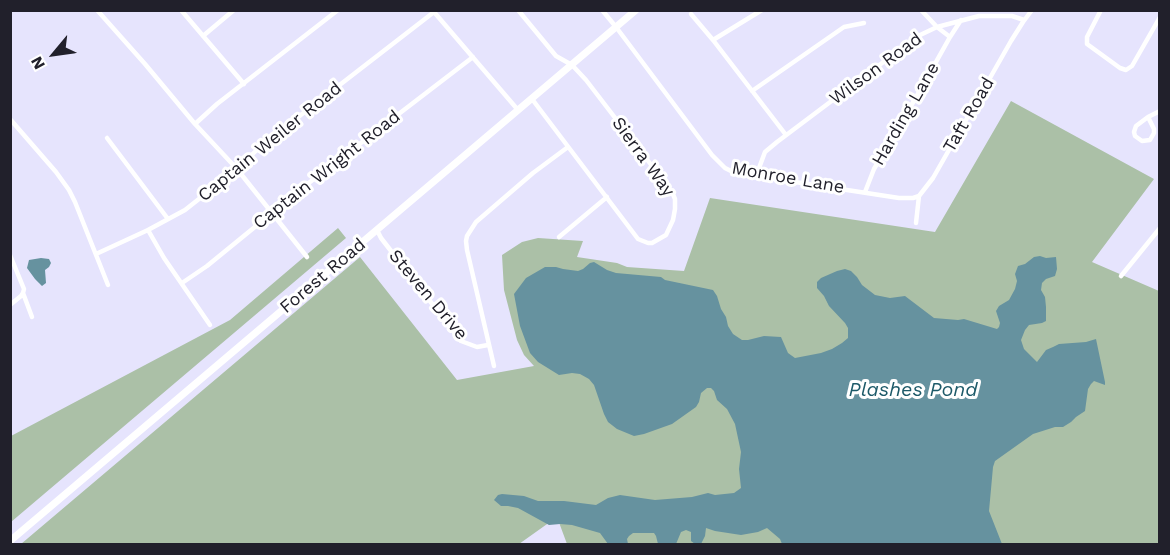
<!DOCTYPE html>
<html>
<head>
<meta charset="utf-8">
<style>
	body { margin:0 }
	#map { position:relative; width:1170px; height:555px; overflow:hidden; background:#e6e4fd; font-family:"Work Sans",sans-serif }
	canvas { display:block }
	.frame { position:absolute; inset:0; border:12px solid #21202b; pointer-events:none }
	.north { position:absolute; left:24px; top:24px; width:60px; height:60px; -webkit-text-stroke:4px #fff; paint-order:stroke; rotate:241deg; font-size:16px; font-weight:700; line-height:24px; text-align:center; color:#21202b }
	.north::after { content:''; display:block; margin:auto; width:21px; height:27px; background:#21202b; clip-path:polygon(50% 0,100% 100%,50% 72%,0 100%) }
</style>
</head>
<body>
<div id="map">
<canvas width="1170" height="555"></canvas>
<div class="frame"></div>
<div class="north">N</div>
</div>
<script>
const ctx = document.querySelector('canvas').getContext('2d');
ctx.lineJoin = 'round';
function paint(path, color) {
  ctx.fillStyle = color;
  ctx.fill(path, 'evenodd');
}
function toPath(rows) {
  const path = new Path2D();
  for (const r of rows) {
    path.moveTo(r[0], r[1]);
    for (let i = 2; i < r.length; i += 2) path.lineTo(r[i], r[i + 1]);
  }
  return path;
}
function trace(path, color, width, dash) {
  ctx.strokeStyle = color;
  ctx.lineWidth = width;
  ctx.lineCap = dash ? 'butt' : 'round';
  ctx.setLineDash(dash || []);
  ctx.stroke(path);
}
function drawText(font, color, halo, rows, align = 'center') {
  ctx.font = font + ' "Work Sans",sans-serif';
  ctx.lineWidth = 6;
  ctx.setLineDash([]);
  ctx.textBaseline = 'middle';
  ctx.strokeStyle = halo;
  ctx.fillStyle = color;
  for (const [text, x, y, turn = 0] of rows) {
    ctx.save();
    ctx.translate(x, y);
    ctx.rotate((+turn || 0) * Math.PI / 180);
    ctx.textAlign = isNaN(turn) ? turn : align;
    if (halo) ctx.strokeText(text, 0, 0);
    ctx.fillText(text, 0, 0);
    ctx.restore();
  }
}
paint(toPath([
	[1011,101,1154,179,1092,262,1159,291,1159,544,567,544,557,517,519,544,21,544,360,257,457,380,534,366,524,355,517,340,504,290,502,255,522,242,538,238,583,241,577,257,617,263,627,267,684,271,710,198,935,232],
	[338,228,346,238,11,522,11,436,230,320]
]), '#abc0a7');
paint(toPath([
	[1040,256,1046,258,1056,257,1057,269,1055,276,1046,279,1042,283,1041,290,1045,297,1046,307,1046,321,1042,323,1029,325,1025,330,1021,340,1024,349,1037,362,1046,350,1053,347,1059,344,1086,342,1096,339,1105,382,1105,385,1094,381,1091,384,1088,389,1085,411,1076,417,1071,422,1063,427,1055,427,1033,434,995,461,993,467,989,511,1002,544,782,544,780,539,767,528,758,532,741,535,715,531,706,528,705,536,701,544,695,544,691,541,691,532,686,530,681,532,676,544,658,544,656,536,654,533,633,533,629,536,627,539,628,544,608,544,600,533,572,525,560,524,549,525,518,508,508,506,501,506,494,500,498,495,502,494,524,496,538,501,564,501,596,505,608,498,620,495,655,500,692,497,708,493,715,495,734,493,741,488,739,469,741,452,735,424,727,409,717,400,714,391,711,388,707,388,701,393,699,402,696,407,672,424,644,434,634,436,617,429,608,422,604,414,594,385,589,379,580,374,572,373,559,375,538,362,530,353,520,326,514,294,526,278,545,267,556,267,563,269,578,271,583,269,590,263,594,262,607,270,616,273,661,277,665,280,713,290,717,296,721,309,726,317,728,326,733,334,742,340,748,340,764,336,781,337,788,353,795,358,821,353,832,349,842,343,848,338,848,328,845,323,829,306,824,296,817,288,817,282,821,278,837,271,845,269,851,271,857,277,862,285,875,295,890,298,905,296,934,318,958,320,964,319,997,329,999,327,1000,323,996,311,999,306,1009,300,1015,289,1017,281,1015,274,1018,266,1025,264,1034,257],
	[41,258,49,259,51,263,49,267,45,270,46,283,42,286,35,279,27,268,29,260]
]), '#66929f');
trace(toPath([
	[97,10,145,64,195,124,237,169,307,257],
	[181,10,244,84],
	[518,10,556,56,572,65,586,80,672,192,675,199,675,209,673,220,666,235,652,243,648,243,638,239,532,99],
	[602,10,616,27,712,155,725,168,731,171,756,176,899,198,913,198,919,196],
	[921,10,937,27,950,37],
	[1101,10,1087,37,1087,44,1120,68,1126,70,1132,66,1160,17],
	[434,12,518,110],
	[691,14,713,40,786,135],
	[203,36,234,10],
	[713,40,762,10],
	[752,91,844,27,864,23],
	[1148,117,1154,129,1154,133,1150,140,1142,141,1135,136,1134,132,1136,126,1148,117,1160,111],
	[10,119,56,172,69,190,75,202,108,285],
	[195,124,217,104,338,10],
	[107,138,168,219],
	[756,176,765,152,777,142,918,36,937,27,979,16,1012,16,1024,20],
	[865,192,874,169,922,87,950,37,961,20],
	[916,223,919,196,933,178,1011,41,1023,22,1032,10],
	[148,230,164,258,210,325],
	[377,230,381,238,461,341,477,347,488,345],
	[559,237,607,197],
	[96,254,148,230,185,210,237,169,262,145,434,12],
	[10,255,24,289,23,293,32,317],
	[1121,276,1160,228],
	[182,283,207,266,310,182,473,57],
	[10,305,21,296,23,293],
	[494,366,467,250,466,241,467,236,476,222,533,173,568,147]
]), '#fff', 4.5);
trace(toPath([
	[10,541,636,10]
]), '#fff', 7);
drawText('18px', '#21202b', '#fff', [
	["Wilson Road",876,69,-36],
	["Harding Lane",906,114,-60],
	["Taft Road",969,115,-60],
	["Captain Weiler Road",270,142,-39],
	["Sierra Way",643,157,54],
	["Captain Wright Road",327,170,-38],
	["Monroe Lane",788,178,10],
	["Forest Road",323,276,-40],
	["Steven Drive",428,295,50]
]);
drawText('italic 20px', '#1d5a69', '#fff', [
	["Plashes Pond",913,390]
]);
</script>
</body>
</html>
